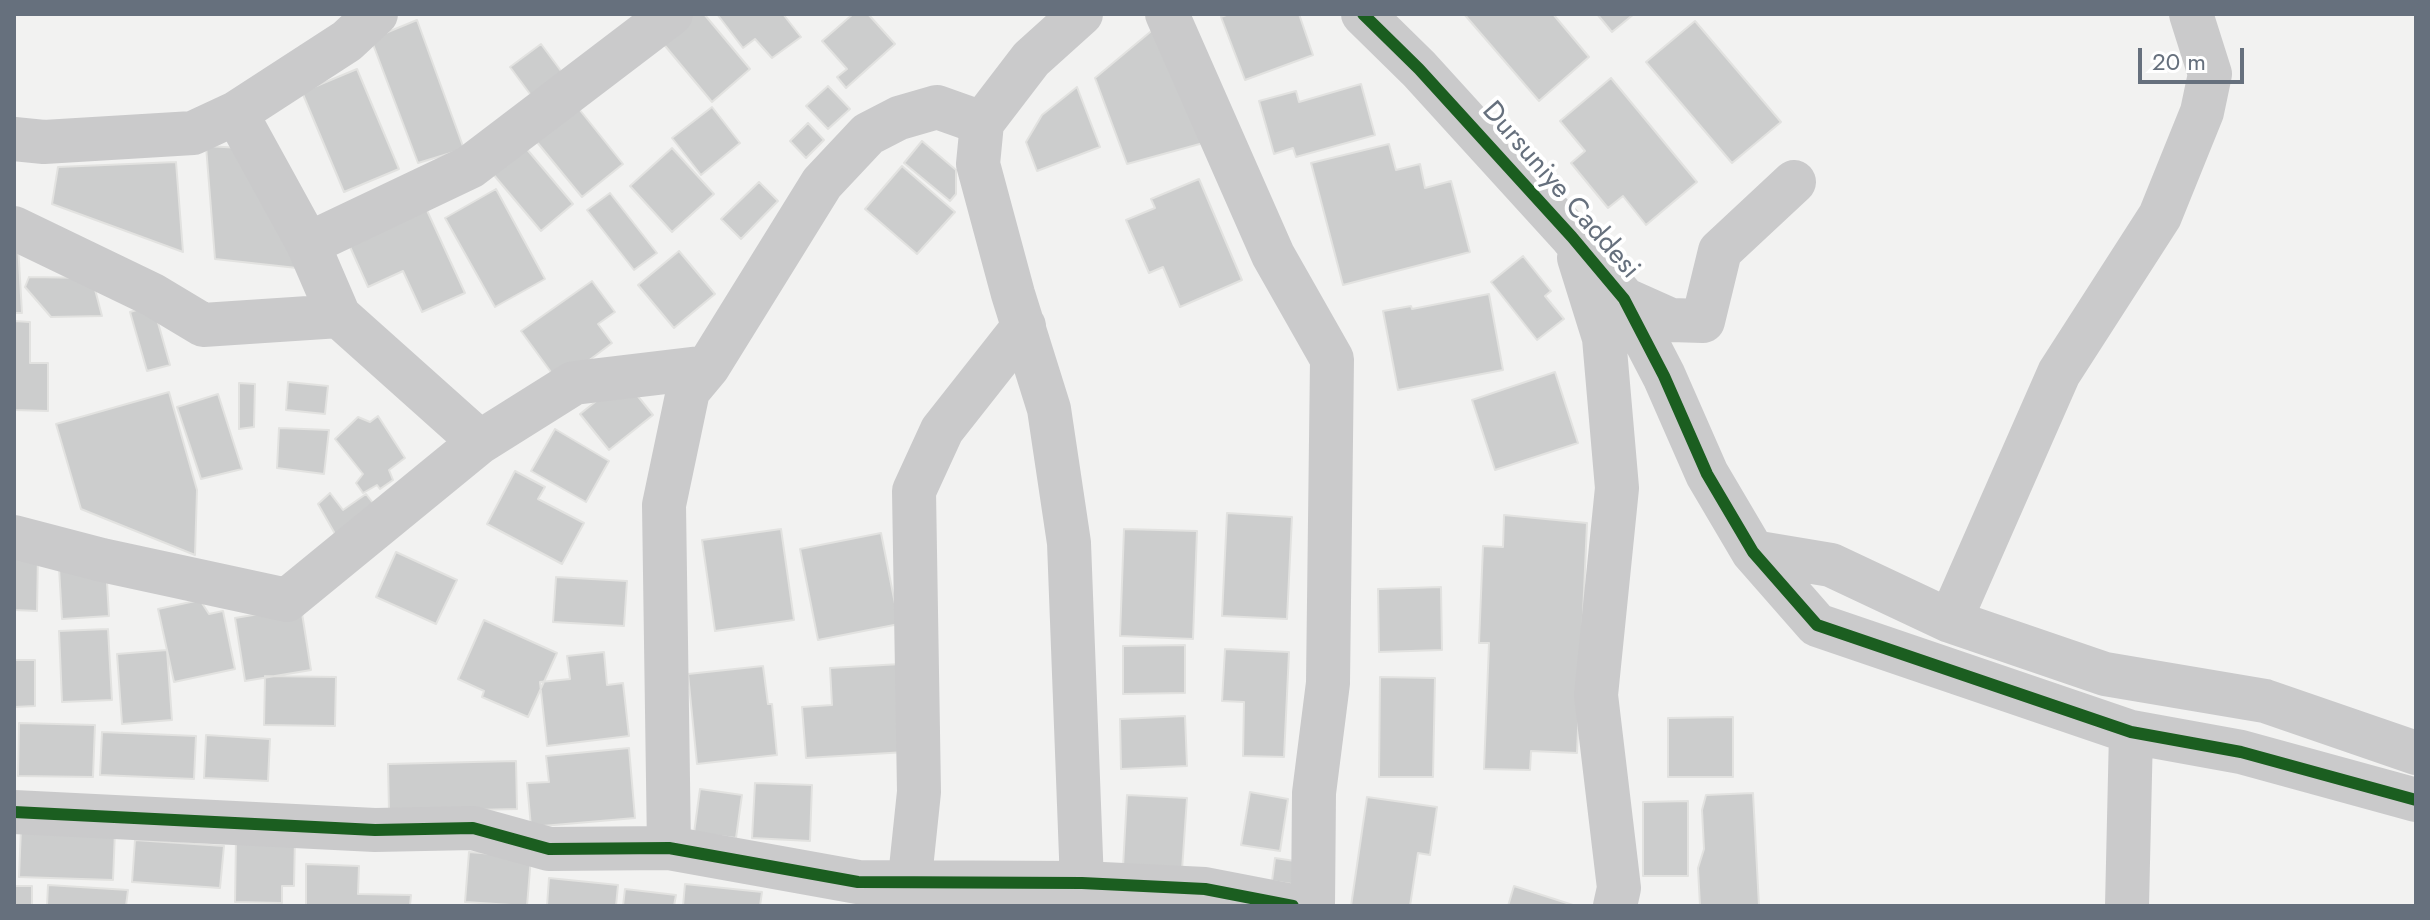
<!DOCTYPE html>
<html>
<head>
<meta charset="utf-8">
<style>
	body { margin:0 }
	#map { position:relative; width:2430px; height:920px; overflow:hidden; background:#f2f2f1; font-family:Jost,sans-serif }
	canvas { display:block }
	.frame { position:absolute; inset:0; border:16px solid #66707d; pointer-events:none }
	.scale { position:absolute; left:2138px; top:48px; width:106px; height:36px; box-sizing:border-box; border:4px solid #66707d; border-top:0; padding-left:10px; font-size:24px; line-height:28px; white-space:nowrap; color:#66707d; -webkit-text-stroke:6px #fff; paint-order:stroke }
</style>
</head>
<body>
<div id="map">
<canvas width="2430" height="920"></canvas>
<div class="frame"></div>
<div class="scale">20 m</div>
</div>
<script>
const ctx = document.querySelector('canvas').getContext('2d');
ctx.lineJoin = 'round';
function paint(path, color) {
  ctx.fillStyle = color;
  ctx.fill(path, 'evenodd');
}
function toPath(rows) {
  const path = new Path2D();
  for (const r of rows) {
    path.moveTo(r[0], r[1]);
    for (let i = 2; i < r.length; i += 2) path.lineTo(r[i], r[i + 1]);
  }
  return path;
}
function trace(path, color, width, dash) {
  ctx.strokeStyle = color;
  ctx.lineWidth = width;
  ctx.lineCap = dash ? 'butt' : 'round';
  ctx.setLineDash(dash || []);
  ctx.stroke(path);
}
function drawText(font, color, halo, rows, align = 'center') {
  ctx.font = font + ' Jost,sans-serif';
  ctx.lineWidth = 8;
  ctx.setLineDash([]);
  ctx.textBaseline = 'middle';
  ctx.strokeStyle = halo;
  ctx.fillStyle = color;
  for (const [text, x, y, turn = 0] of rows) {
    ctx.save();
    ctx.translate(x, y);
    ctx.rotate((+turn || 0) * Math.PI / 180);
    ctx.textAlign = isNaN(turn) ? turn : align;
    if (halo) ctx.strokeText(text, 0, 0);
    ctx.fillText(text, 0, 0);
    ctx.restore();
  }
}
const building = toPath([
	[693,14,704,14,750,69,712,102,661,41,693,14],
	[717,14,783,14,801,37,772,58,755,39,743,48,717,14],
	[853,14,868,14,895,44,846,88,837,77,847,69,822,41,853,14],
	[1229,14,1299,14,1313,55,1245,80,1221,17,1229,14],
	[1464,14,1553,14,1589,57,1539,101,1464,14],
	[1597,14,1634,14,1612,32,1597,14],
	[417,20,464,149,418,163,371,39,417,20],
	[1695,21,1781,122,1732,163,1646,62,1695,21],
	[1161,23,1207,142,1127,164,1095,78,1161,23],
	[541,44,564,75,533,98,510,67,541,44],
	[357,69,399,169,344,192,302,92,357,69],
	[1611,78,1697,182,1646,225,1623,196,1608,208,1571,163,1585,151,1560,121,1611,78],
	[1361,84,1375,135,1296,157,1293,148,1274,154,1259,101,1296,91,1299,102,1361,84],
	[828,86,850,109,828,129,806,106,828,86],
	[1077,87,1100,147,1037,171,1026,142,1042,115,1077,87],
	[575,104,623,164,582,197,532,136,575,104],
	[712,107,740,143,701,175,672,138,712,107],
	[808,123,824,140,806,158,790,141,808,123],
	[922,141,956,170,956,194,950,201,904,163,922,141],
	[1389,144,1396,170,1420,164,1425,188,1451,181,1470,252,1343,285,1311,163,1389,144],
	[206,146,242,148,297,268,215,259,206,146],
	[525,147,573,204,541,231,493,174,525,147],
	[672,148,714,194,672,232,630,186,672,148],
	[176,162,183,252,52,204,58,167,176,162],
	[902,166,955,212,917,254,865,209,902,166],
	[1199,179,1242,280,1180,307,1163,267,1149,273,1126,220,1155,208,1151,199,1199,179],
	[759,182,778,201,741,239,721,219,759,182],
	[496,189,545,279,495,307,445,218,496,189],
	[610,193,657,253,634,270,587,210,610,193],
	[424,204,465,293,422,312,403,271,368,287,347,240,424,204],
	[14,244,18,244,22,313,14,313,14,244],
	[679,251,715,294,674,328,638,285,679,251],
	[1523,256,1551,291,1545,296,1564,319,1537,340,1491,282,1523,256],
	[29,277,92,278,102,316,51,317,25,287,29,277],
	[592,281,615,312,598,324,612,343,559,383,521,331,592,281],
	[1489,294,1503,370,1398,390,1383,311,1411,306,1412,309,1489,294],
	[153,305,170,365,147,371,130,312,153,305],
	[14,321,30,322,30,363,48,363,48,411,14,410,14,321],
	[1555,372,1578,443,1495,470,1472,400,1555,372],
	[624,379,653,415,609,450,580,414,624,379],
	[288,382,328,386,325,414,286,410,288,382],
	[239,383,255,384,254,427,239,429,239,383],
	[169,392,197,490,195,555,81,509,56,424,169,392],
	[218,394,242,469,201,479,177,407,218,394],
	[378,416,405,458,389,470,393,480,380,489,377,485,363,493,356,483,363,474,335,439,358,417,370,422,378,416],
	[279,428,329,430,324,474,277,468,279,428],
	[555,429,609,461,586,502,531,471,555,429],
	[515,471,545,487,538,499,584,523,562,564,487,524,515,471],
	[330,493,343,510,366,494,383,516,342,546,318,504,330,493],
	[1227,513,1292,517,1287,619,1222,616,1227,513],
	[1504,515,1587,523,1577,753,1531,751,1530,770,1484,769,1489,643,1479,643,1483,546,1503,547,1504,515],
	[781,529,794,620,715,631,702,540,781,529],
	[1124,529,1197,531,1193,639,1120,636,1124,529],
	[881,533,899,624,818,640,800,549,881,533],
	[14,552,38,553,37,611,14,610,14,552],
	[396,552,457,580,436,624,376,597,396,552],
	[106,565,109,616,62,619,59,568,106,565],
	[556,577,627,581,624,626,553,622,556,577],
	[1441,587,1442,650,1379,652,1378,589,1441,587],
	[200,600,209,614,223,611,235,669,174,682,158,609,200,600],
	[301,607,311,670,245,681,235,618,301,607],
	[484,620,557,653,528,717,482,697,484,691,458,679,484,620],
	[108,629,112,700,62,702,59,631,108,629],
	[1185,645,1185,693,1123,694,1123,646,1185,645],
	[1225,649,1289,652,1284,757,1243,756,1244,702,1222,701,1225,649],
	[167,650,172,720,122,724,117,654,167,650],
	[604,652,607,685,623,683,629,736,547,746,540,682,570,679,567,656,604,652],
	[14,660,35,660,35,706,14,707,14,660],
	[901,664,906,752,806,758,802,707,832,705,830,668,901,664],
	[763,666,768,704,772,704,777,755,697,764,688,674,763,666],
	[265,676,336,677,335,726,264,725,265,676],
	[1380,677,1435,678,1433,777,1379,777,1380,677],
	[1185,716,1187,766,1121,769,1120,719,1185,716],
	[1733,717,1733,777,1668,777,1668,718,1733,717],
	[19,723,95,725,93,777,18,776,19,723],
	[102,732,196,736,194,779,100,775,102,732],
	[206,735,270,739,268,781,204,778,206,735],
	[629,748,635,818,531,827,527,783,549,782,546,756,629,748],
	[516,761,517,809,389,812,388,764,516,761],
	[755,783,812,785,810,841,752,838,755,783],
	[700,789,742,795,736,838,694,833,700,789],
	[1250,792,1288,799,1280,851,1241,845,1250,792],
	[1753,793,1759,906,1700,906,1698,868,1704,849,1702,810,1706,795,1753,793],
	[1127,795,1187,798,1182,870,1123,867,1127,795],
	[1367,797,1437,807,1430,855,1418,853,1410,906,1351,906,1367,797],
	[1688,801,1688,876,1643,876,1643,802,1688,801],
	[21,828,115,831,113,880,19,877,21,828],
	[236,836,295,837,294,886,282,886,282,903,235,902,236,836],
	[135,840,224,846,220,888,132,882,135,840],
	[469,852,531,857,527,906,465,902,469,852],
	[1275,858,1308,863,1304,886,1272,881,1275,858],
	[306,864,359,866,358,894,411,895,410,906,306,906,306,864],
	[549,878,618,885,616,906,547,906,549,878],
	[685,884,762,892,760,906,683,906,685,884],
	[48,885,128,890,126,906,47,906,48,885],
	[14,886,32,886,32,906,14,906,14,886],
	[1514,886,1576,906,1508,906,1514,886],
	[625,889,676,895,674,906,623,906,625,889]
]);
paint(building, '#cccdcd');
trace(building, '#e2e2e0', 2);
trace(toPath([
	[1081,14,1031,59,982,123,978,164,1013,294,1049,409,1069,543,1082,883],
	[1167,14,1273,255,1332,359,1328,683,1314,793,1313,906],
	[1363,14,1419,69,1572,237,1624,299,1664,376,1707,474,1753,552,1817,625,2131,732,2241,752,2416,800],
	[236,113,308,244,339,316,480,442],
	[14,139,44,142,193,133,236,113,347,41,376,14],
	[14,228,153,295,203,325,339,316],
	[308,244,470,167,671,14],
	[1579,258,1604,338,1617,488,1596,695,1619,888,1615,906],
	[1624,299,1671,320,1703,321,1720,251,1794,182],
	[14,537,102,560,287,600,480,442,574,383,708,367],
	[1753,552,1831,565,1950,621,2105,674,2265,701,2416,753],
	[1950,621,2059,373,2160,216,2202,112,2210,74,2191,14],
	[14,812,375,830,473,828,549,849,669,848,858,882,1082,883,1205,889,1293,906],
	[669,848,664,505,688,391,708,367,822,183,868,134,899,118,937,107,982,123],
	[913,882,911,868,919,792,914,491,942,430,1024,326],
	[2127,906,2131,732]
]), '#cacacb', 44);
trace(toPath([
	[1363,14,1419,69,1572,237,1624,299,1664,376,1707,474,1753,552,1817,625,2131,732,2241,752,2416,800],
	[14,812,375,830,473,828,549,849,669,848,858,882,1082,883,1205,889,1293,906]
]), '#1b5e20', 12);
drawText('28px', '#66707d', '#fff', [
	["Dursuniye Caddesi",1560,191,49]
]);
</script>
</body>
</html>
